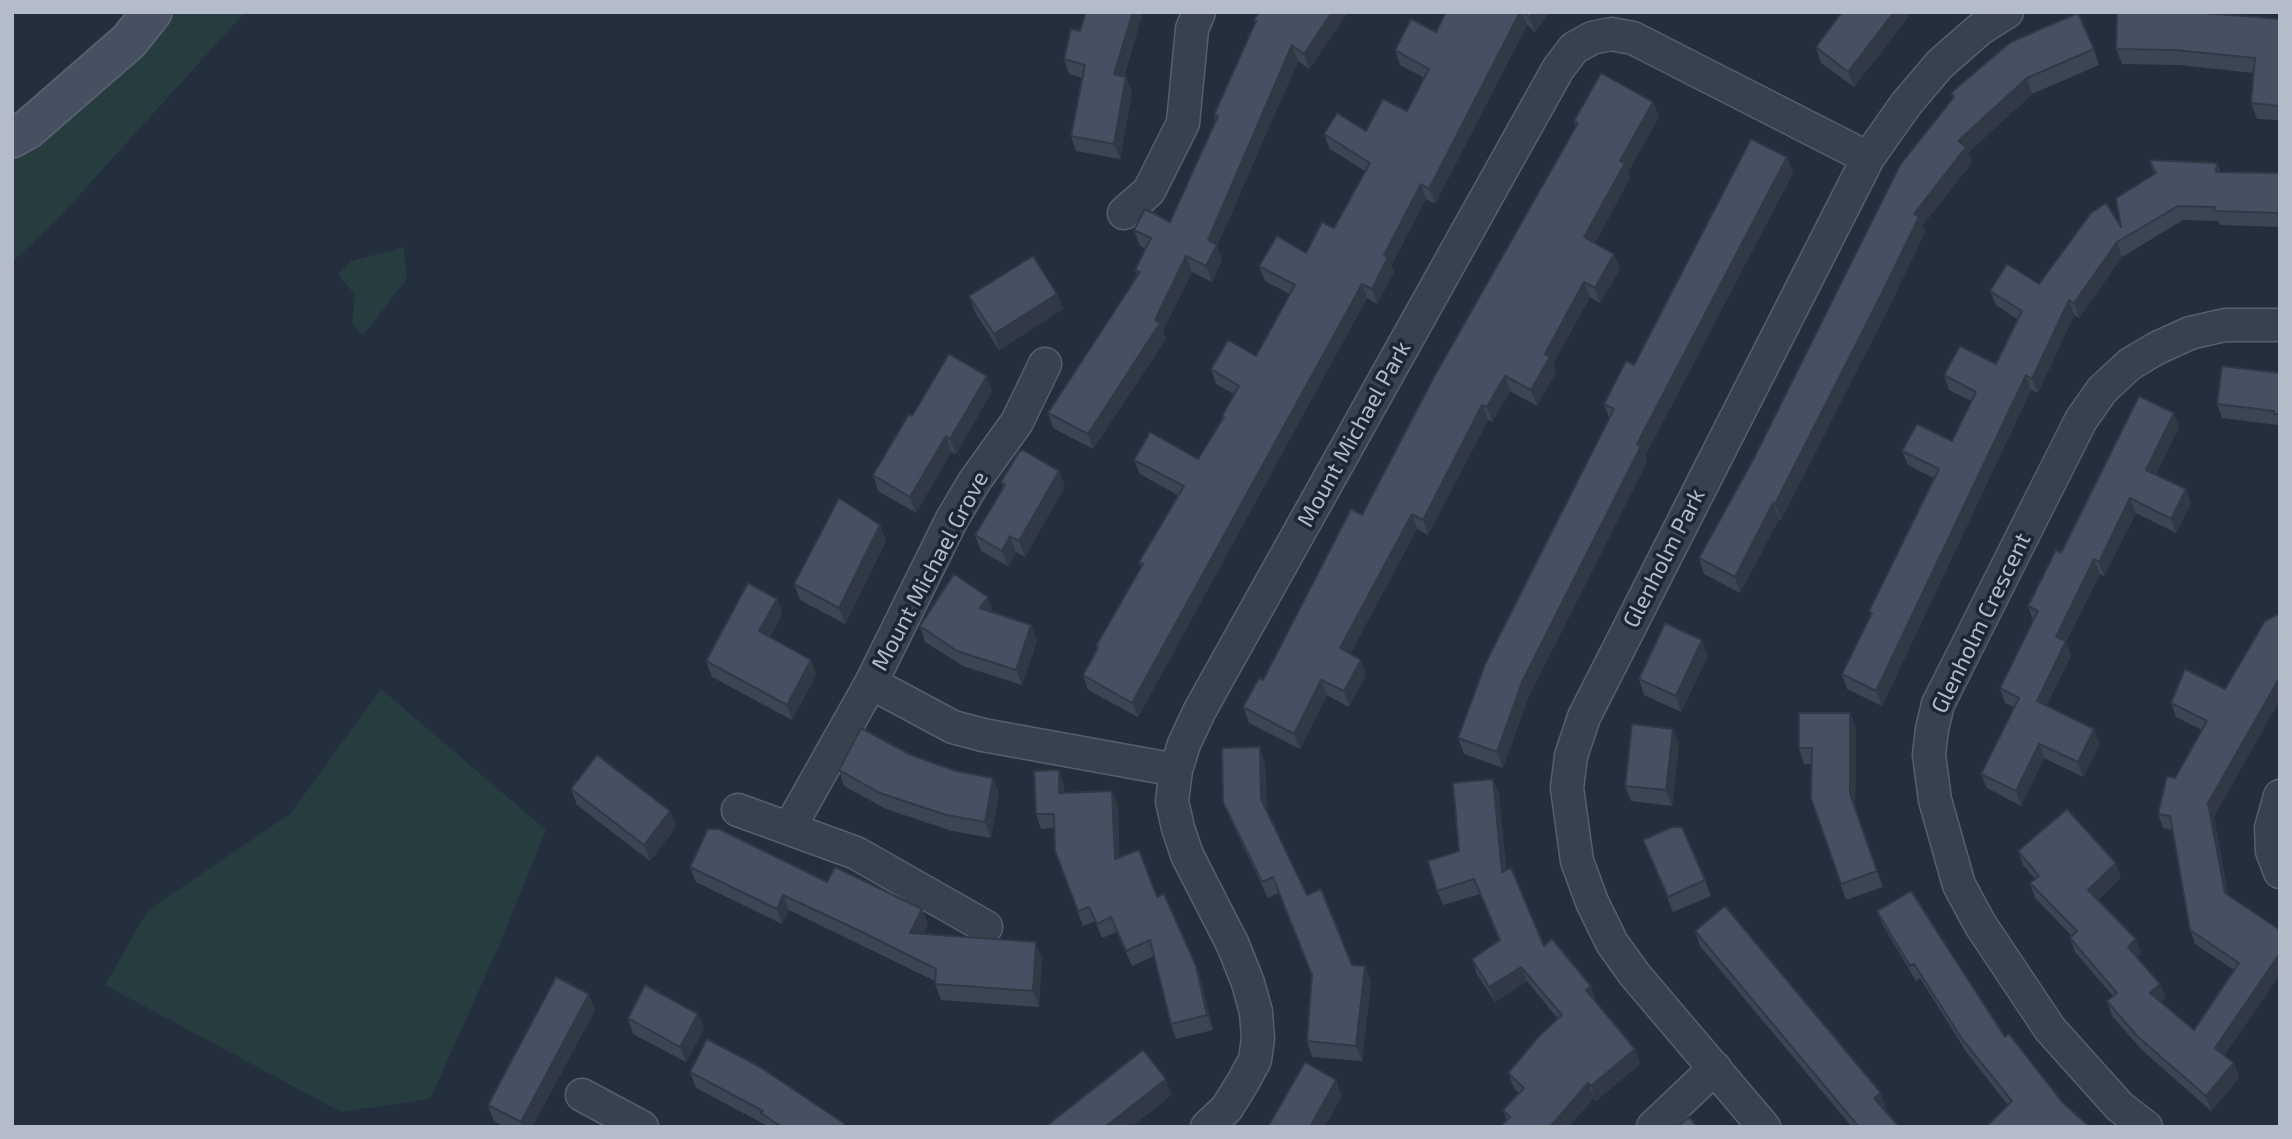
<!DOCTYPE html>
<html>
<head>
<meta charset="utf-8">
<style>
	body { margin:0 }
	#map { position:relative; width:2292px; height:1139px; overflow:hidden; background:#242f3e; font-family:"Exo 2",sans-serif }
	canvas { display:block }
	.frame { position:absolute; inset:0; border:14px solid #b4bcc9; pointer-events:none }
</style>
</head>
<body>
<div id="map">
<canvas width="2292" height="1139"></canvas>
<div class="frame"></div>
</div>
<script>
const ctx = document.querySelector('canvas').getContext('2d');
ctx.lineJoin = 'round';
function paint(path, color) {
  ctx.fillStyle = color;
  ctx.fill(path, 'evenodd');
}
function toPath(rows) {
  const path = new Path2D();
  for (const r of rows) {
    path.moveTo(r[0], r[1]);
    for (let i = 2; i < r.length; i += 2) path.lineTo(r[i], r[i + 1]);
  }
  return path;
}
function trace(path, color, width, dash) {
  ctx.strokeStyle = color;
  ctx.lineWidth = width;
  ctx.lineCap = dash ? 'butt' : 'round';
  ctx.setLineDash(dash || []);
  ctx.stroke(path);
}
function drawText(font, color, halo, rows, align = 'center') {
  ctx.font = font + ' "Exo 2",sans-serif';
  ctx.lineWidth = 7;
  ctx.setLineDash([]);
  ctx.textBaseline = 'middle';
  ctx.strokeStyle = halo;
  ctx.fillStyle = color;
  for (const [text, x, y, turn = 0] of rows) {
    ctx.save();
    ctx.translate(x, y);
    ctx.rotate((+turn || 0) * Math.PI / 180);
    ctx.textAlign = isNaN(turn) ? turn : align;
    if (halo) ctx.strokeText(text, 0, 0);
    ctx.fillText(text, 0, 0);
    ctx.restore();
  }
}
paint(toPath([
	[164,12,245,12,57,220,12,262,12,161,91,94],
	[404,247,407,279,363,335,352,323,355,295,338,274,351,261],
	[381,689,546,830,498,948,430,1099,341,1112,105,985,148,910,290,814]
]), '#263c3f');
const street = toPath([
	[1124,213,1149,191,1183,123,1192,29,1199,12],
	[1045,364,1017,422,974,482,951,521,871,683,953,727,983,735,1176,770],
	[2280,796,2271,828,2272,851,2280,872],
	[738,810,856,853,986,927],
	[790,827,871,683],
	[582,1095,642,1127],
	[1207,1127,1227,1108,1243,1082,1255,1060,1258,1038,1256,1012,1248,983,1233,945,1187,855,1178,828,1172,801,1176,770,1184,744,1200,710,1558,69,1574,48,1592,38,1611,34,1633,38,1868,158],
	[1653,1127,1715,1068],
	[1764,1127,1635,975,1612,943,1592,902,1577,861,1567,788,1571,756,1584,717,1868,158,1906,104,1940,64,1980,29,2007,12],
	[2146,1127,2120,1107,2050,1029,1980,924,1959,885,1935,800,1929,755,1932,729,1938,704,2081,420,2102,390,2130,364,2157,348,2190,333,2225,325,2280,325]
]);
const secondary = toPath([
	[12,138,28,129,129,41,152,12]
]);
trace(street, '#565f6c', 35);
trace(secondary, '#565f6c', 42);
trace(street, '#38414e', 32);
trace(secondary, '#465061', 38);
paint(toPath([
	[1086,12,1143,12,1124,76,1126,77,1132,92,1120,159,1076,151,1071,136,1082,78,1069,74,1064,59,1080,31],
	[1348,12,1309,69,1298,61,1217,246,1222,260,1212,282,1192,272,1163,331,1166,339,1093,449,1053,428,1048,413,1138,276,1135,270,1146,249,1140,246,1134,230,1170,222,1216,121,1214,115,1255,23,1254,20],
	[1446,12,1550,12,1535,32,1527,25,1435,204,1426,199,1391,266,1394,272,1377,304,1367,298,1138,717,1088,690,1083,675,1097,650,1096,646,1141,567,1139,562,1178,495,1140,474,1134,460,1198,459,1223,419,1222,416,1234,394,1216,384,1211,369,1256,356,1290,294,1265,281,1259,266,1306,253,1334,228,1365,171,1330,149,1324,134,1366,131,1407,111,1425,78,1400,65,1395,50,1436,32],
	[1842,12,1912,12,1854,87,1821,63,1816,47],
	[2280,19,2280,120,2257,119,2251,103,2254,73,2179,65,2122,64,2116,49],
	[2094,49,2099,65,2032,94,1968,153,1972,163,1922,226,1925,232,1888,309,1781,520,1779,519,1740,593,1704,574,1699,558,1953,98,1951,93],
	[1653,102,1659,117,1628,172,1630,178,1595,243,1620,269,1600,303,1590,297,1553,364,1556,372,1537,406,1510,391,1492,422,1488,420,1428,535,1417,529,1350,654,1366,675,1349,707,1327,695,1300,749,1249,723,1243,707,1263,680,1362,515,1576,126,1574,121],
	[1787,157,1793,173,1645,456,1647,462,1528,698,1503,768,1464,754,1458,738,1609,418,1604,404,1634,365],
	[2149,160,2217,163,2220,172,2280,173,2280,227,2220,225,2218,221,2183,220,2122,257,2079,318,2074,315,2038,393,2031,390,1882,706,1847,689,1842,674,1871,616,1869,611,1935,479,1908,465,1902,451,1952,441,1971,401,1949,390,1944,375,1996,364,2017,319,1996,305,1990,291,2039,284,2121,227,2154,174],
	[1057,294,1063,309,999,350,975,312,969,296],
	[2280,373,2280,428,2278,425,2222,418,2217,404],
	[992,391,956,454,951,452,916,513,878,491,873,475,912,416],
	[2179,427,2156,474,2191,503,2176,533,2136,513,2104,576,2100,574,2066,642,2071,656,2046,706,2100,744,2083,777,2044,758,2021,806,1987,788,1981,774,2014,707,2005,703,2000,688,2033,620,2028,606],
	[1001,482,1065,486,1025,557,1016,552,1008,566,981,551,975,535,1003,488],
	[880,525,886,541,845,624,800,600,794,584],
	[777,599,782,614,770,637,811,660,816,675,792,720,712,677,706,661],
	[993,612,1031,625,1037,641,1022,685,963,666,925,642,920,626],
	[1708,656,1681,712,1644,695,1639,679],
	[2225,689,2214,817,2228,895,2280,930,2224,1056,2234,1063,2239,1078,2211,1111,2142,1050,2112,1016,2107,1001,2113,996,2075,952,2070,938,2072,936,2035,898,2030,883,2035,879,2023,865,2018,851,2121,877,2098,900,2141,953,2137,957,2160,984,2166,998,2161,1002,2194,1030,2234,970,2195,944,2190,930,2172,830,2163,828,2158,814,2175,778,2202,730,2176,717,2171,703],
	[1850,713,1856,729,1855,810,1883,887,1846,900,1811,798,1811,764,1804,764,1799,748],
	[1673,729,1679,744,1672,806,1631,801,1625,786],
	[911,755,956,771,993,778,999,794,991,838,952,831,886,809,844,786,839,770],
	[1265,763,1267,810,1307,895,1352,965,1365,966,1371,981,1362,1061,1312,1057,1307,1041,1312,977,1278,893,1268,898,1229,817,1223,802],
	[1493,779,1499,794,1506,870,1544,946,1591,986,1595,1001,1635,1049,1640,1064,1596,1101,1594,1098,1568,1127,1500,1127,1507,1120,1503,1110,1519,1093,1514,1088,1508,1073,1558,1019,1527,981,1495,1002,1477,974,1472,959,1499,941,1480,894,1443,905,1437,891,1459,851],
	[1064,785,1064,793,1112,791,1118,806,1119,857,1157,897,1201,981,1213,1030,1176,1039,1171,1024,1154,956,1132,966,1117,932,1102,938,1095,921,1083,926,1055,851,1055,828,1041,829,1036,814],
	[571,789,670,811,676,827,650,861,577,805],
	[1643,840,1705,880,1711,896,1673,912],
	[690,867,827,882,922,909,928,925,923,934,1042,958,1039,1007,941,1000,935,984,935,981,789,910,782,924,696,882],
	[1877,911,2005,1037,2063,1103,2008,1105,1967,1053,1920,978,1916,981,1883,925],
	[1695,931,1886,1108,1884,1110,1899,1127,1852,1127,1700,946],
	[595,1010,532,1127,505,1127,494,1121,488,1105],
	[698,1014,704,1029,686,1062,633,1034,628,1018],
	[690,1072,847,1127,766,1127,766,1125,696,1088]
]), '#3b4654');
paint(toPath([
	[1133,12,1143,12,1119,89,1114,74],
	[1332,12,1348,12,1309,69,1304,54],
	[1520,12,1522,12,1527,25,1435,204,1429,189],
	[1533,12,1550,12,1535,32,1529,17],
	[1894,12,1912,12,1854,87,1848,72],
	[1292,45,1298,61,1217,246,1222,260,1212,282,1206,266,1208,240],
	[1126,77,1132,92,1120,159,1114,144],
	[2027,78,2032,94,1968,153,1972,163,1922,226,1925,232,1888,309,1781,520,1775,504,1914,214,1958,141],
	[1653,102,1659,117,1628,172,1630,178,1590,252,1584,237,1620,161],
	[1787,157,1793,173,1645,456,1647,462,1528,698,1503,768,1497,752,1522,682,1637,444],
	[1421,184,1426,199,1391,266,1394,272,1377,304,1372,289,1384,255],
	[2117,242,2122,257,2079,318,2074,303],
	[1614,254,1620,269,1600,303,1595,288],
	[1186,256,1192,272,1163,331,1166,339,1093,449,1088,434,1155,320],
	[1584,282,1590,297,1553,364,1556,372,1537,406,1531,390,1545,354],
	[1362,284,1367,298,1138,717,1132,703],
	[1057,294,1063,309,999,350,994,334],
	[2069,300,2074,315,2038,393,2032,379],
	[2026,375,2031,390,1882,706,1876,691],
	[987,376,992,391,956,454,950,439],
	[1505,376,1510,391,1492,422,1487,407],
	[1482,405,1488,420,1428,535,1423,520],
	[2174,413,2179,427,2151,484,2146,470],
	[946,436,951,452,916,513,910,497],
	[1059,471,1065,486,1025,557,1019,541],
	[2186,489,2191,503,2176,533,2171,519],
	[2130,498,2136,513,2104,576,2099,562],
	[1773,503,1779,519,1740,593,1735,577],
	[1412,514,1417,529,1345,663,1340,648],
	[880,525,886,541,845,624,839,608],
	[1010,536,1016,552,1008,566,1002,551],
	[2094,559,2100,574,2066,642,2071,656,2042,715,2037,701,2056,637],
	[988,597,993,612,980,608],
	[777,599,782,614,765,647,759,631],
	[1031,625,1037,641,1022,685,1016,670],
	[1702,640,1708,656,1681,712,1676,696],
	[811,660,816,675,792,720,787,705],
	[1361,660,1366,675,1349,707,1344,691],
	[2280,677,2280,700,2214,817,2230,908,2225,893,2208,803],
	[1321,680,1327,695,1300,749,1294,734],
	[1850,713,1856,729,1855,810,1883,887,1850,794],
	[1673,729,1679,744,1672,806,1666,790],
	[2094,729,2100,744,2083,777,2078,762],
	[2039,744,2044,758,2021,806,2016,791],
	[1260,747,1265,763,1267,814,1261,799],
	[1059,770,1064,785,1065,807,1059,793],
	[993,778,999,794,991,838,985,822],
	[1493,779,1499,794,1507,887,1502,872],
	[1112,791,1118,806,1120,873,1115,859],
	[670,811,676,827,650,861,644,845],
	[2116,863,2121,877,2093,904,2088,890],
	[783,895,789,910,782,924,777,909],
	[922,909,928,925,916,949,910,933],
	[2136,939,2141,953,2133,961,2128,947],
	[1036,942,1042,958,1039,1007,1033,991],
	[2280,953,2280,975,2220,1062,2215,1048],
	[1196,966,1201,981,1213,1030,1207,1015],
	[1365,966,1371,981,1362,1061,1356,1046],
	[1521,967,1527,981,1495,1002,1489,987],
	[2160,984,2166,998,2155,1007,2150,993],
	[1591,986,1596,1001,1591,1005,1586,990],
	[589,994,595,1010,532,1127,522,1127,521,1122],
	[698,1014,704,1029,686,1062,680,1047],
	[1635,1049,1640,1064,1596,1101,1591,1086],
	[2234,1063,2239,1078,2211,1111,2206,1096],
	[1166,1079,1172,1095,1131,1127,1105,1127],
	[1336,1080,1342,1096,1325,1127,1310,1127],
	[1588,1083,1594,1098,1568,1127,1550,1127],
	[1881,1093,1886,1108,1880,1113,1874,1098]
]), '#303945');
const building = toPath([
	[1086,12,1133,12,1114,74,1126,77,1114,144,1071,136,1085,65,1064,59,1071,29,1080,31,1086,12],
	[1259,12,1332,12,1304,54,1292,45,1208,240,1217,245,1206,266,1186,256,1155,320,1160,323,1088,434,1048,413,1140,272,1135,270,1151,238,1134,230,1145,209,1170,222,1218,116,1214,115,1256,21,1254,20,1259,12],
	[1446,12,1520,12,1429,189,1421,184,1384,255,1388,257,1372,289,1362,284,1132,703,1083,675,1098,648,1096,646,1143,564,1139,562,1184,486,1134,460,1150,432,1198,459,1224,417,1222,416,1239,386,1211,369,1228,340,1256,356,1295,285,1259,266,1277,236,1306,253,1322,222,1334,228,1370,163,1324,134,1337,113,1366,131,1383,99,1407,111,1429,69,1395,50,1411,19,1436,32,1446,12],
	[1523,12,1533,12,1529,17,1523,12],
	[1842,12,1894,12,1848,72,1816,47,1842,12],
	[2117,12,2192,12,2280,19,2280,106,2251,103,2255,58,2174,50,2116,49,2117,12],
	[2078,13,2094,49,2027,78,1958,141,1966,147,1914,214,1919,217,1882,293,1775,504,1773,503,1735,577,1699,558,1754,458,1900,165,1954,97,1951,93,1974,73,2011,42,2078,13],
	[1601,73,1653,102,1620,161,1625,163,1584,237,1614,254,1595,288,1584,282,1545,354,1550,357,1531,390,1505,376,1487,407,1482,405,1423,520,1412,514,1340,648,1361,660,1344,691,1321,680,1294,734,1243,707,1259,678,1263,680,1351,509,1362,515,1434,377,1578,123,1574,121,1601,73],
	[1751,139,1787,157,1637,444,1641,446,1522,682,1497,752,1458,738,1486,662,1614,409,1604,404,1626,361,1634,365,1751,139],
	[2149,160,2217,163,2216,172,2280,173,2280,213,2214,211,2215,207,2178,206,2117,242,2074,303,2069,300,2032,379,2026,375,1876,691,1842,674,1872,613,1869,611,1939,469,1902,451,1917,424,1952,441,1976,392,1944,375,1960,346,1996,364,2022,311,1990,291,2007,264,2039,284,2091,213,2106,203,2121,227,2116,198,2156,173,2149,160],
	[1033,256,1057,294,994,334,969,296,1033,256],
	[949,354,987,376,950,439,946,436,910,497,873,475,909,414,912,416,949,354],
	[2222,366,2280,373,2280,414,2274,414,2274,411,2217,404,2222,366],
	[2139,396,2174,413,2146,470,2186,489,2171,519,2130,498,2099,562,2094,559,2056,637,2066,641,2037,701,2094,729,2078,762,2039,744,2016,791,1981,774,2019,698,2000,688,2038,611,2028,606,2056,550,2061,553,2139,396],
	[1023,450,1059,471,1019,541,1010,536,1002,551,975,535,1005,485,1001,482,1019,452,1023,450],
	[839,498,880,525,839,608,794,584,839,498],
	[954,574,988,597,980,608,1031,625,1016,670,957,651,920,626,954,574],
	[748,583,777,599,759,631,811,660,787,705,706,661,748,583],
	[2280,613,2280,677,2208,803,2225,893,2280,930,2280,953,2215,1048,2234,1063,2206,1096,2137,1036,2107,1001,2117,993,2070,938,2077,931,2030,883,2039,876,2018,851,2067,809,2116,863,2088,890,2136,939,2128,947,2160,984,2150,993,2194,1030,2239,963,2190,930,2170,816,2158,814,2167,776,2175,778,2207,721,2171,703,2185,669,2225,689,2265,621,2280,613],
	[1665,623,1702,640,1676,696,1639,679,1665,623],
	[1799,713,1850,713,1850,794,1877,871,1841,884,1811,798,1812,748,1799,748,1799,713],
	[1632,724,1673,729,1666,790,1625,786,1632,724],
	[861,728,911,755,956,771,993,778,985,822,946,815,880,793,839,770,861,728],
	[1260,747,1261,799,1307,895,1321,889,1352,965,1365,966,1356,1046,1307,1041,1312,975,1273,877,1262,882,1223,802,1222,748,1260,747],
	[597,755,670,811,644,845,571,789,597,755],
	[1059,770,1059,793,1112,791,1115,859,1139,850,1157,897,1164,894,1196,966,1207,1015,1171,1024,1150,940,1126,951,1111,917,1097,924,1089,907,1078,911,1055,851,1054,814,1036,814,1034,771,1059,770],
	[1493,779,1502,872,1511,868,1544,946,1552,939,1591,986,1586,990,1635,1049,1591,1086,1588,1083,1550,1127,1500,1127,1510,1117,1503,1110,1524,1088,1508,1073,1540,1035,1562,1015,1521,967,1489,987,1472,959,1500,940,1474,879,1437,891,1428,861,1459,851,1453,783,1493,779],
	[1672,827,1682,827,1705,880,1668,897,1643,840,1672,827],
	[708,829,719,829,827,882,835,867,922,909,910,933,1036,942,1033,991,935,984,936,969,858,930,783,895,777,909,690,867,708,829],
	[1911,891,2005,1037,2009,1034,2063,1103,2090,1127,1986,1127,2012,1101,1962,1039,1914,964,1910,966,1877,911,1911,891],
	[1725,906,1881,1093,1874,1098,1899,1127,1859,1127,1695,931,1725,906],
	[556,977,589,994,521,1122,488,1105,556,977],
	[645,985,698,1014,680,1047,628,1018,645,985],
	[707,1039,760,1067,842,1122,847,1127,782,1127,761,1113,763,1111,690,1072,707,1039],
	[1143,1050,1166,1079,1105,1127,1045,1127,1143,1050],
	[1305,1062,1336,1080,1310,1127,1268,1127,1305,1062],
	[1689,1117,1697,1127,1677,1127,1689,1117]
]);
paint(building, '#455162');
trace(building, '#303945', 2);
drawText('23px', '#b4bcc9', '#1d2633', [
	["Mount Michael Park",1354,434,-61],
	["Glenholm Park",1664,558,-63],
	["Mount Michael Grove",930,571,-62],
	["Glenholm Crescent",1981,623,-64]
]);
</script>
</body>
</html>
